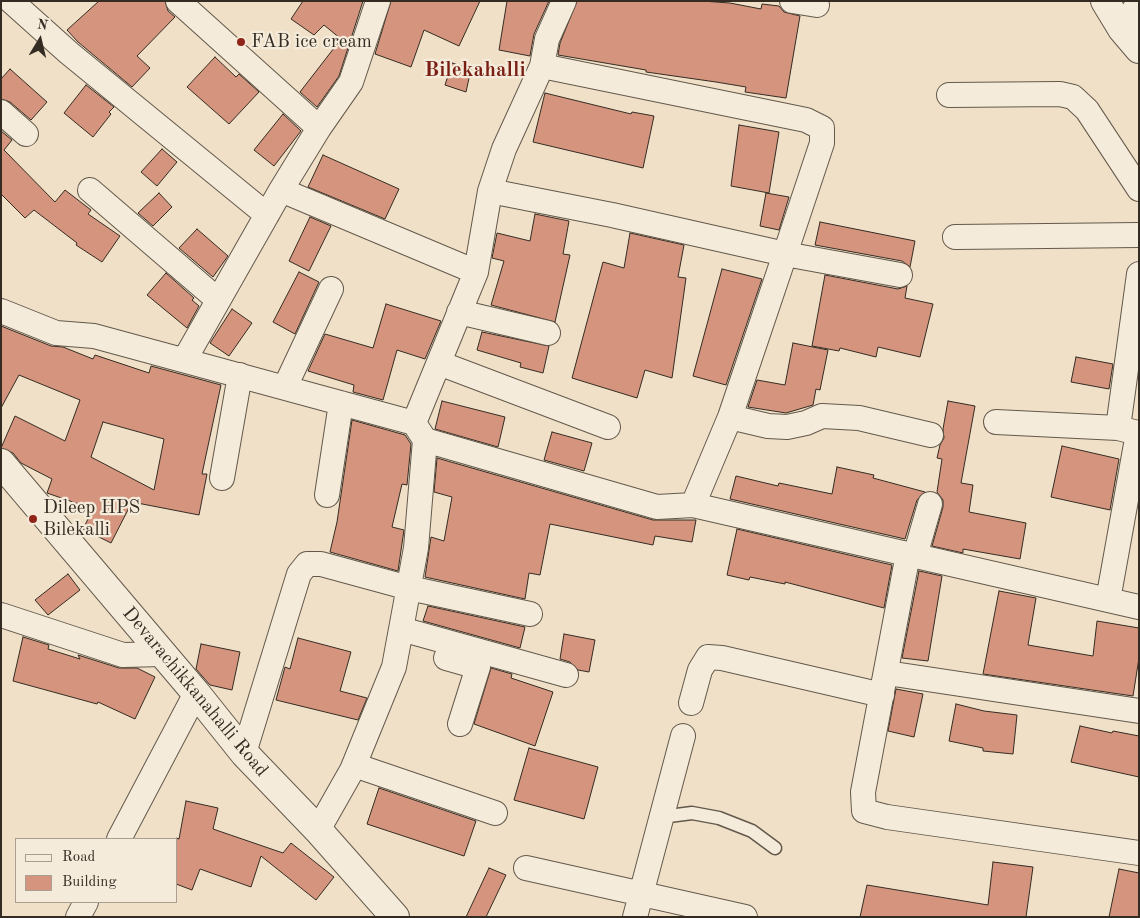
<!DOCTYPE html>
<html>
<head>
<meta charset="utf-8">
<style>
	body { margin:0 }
	#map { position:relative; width:1140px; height:918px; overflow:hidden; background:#f0e0c7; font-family:"Old Standard TT",serif }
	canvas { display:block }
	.frame { position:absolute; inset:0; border:2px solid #342c22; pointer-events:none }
	.legend { position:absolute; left:15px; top:838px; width:162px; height:65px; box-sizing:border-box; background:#f5ebdb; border:1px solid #a89f91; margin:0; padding:6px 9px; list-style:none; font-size:15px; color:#342c22 }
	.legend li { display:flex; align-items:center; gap:10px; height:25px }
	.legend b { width:25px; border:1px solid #a89f91 }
	.north { position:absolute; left:15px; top:15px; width:50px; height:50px; -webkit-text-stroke:4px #f5ebdb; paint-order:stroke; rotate:9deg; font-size:14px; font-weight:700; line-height:20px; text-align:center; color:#342c22 }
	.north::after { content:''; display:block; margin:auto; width:18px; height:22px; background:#342c22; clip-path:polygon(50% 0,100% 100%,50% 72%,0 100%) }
</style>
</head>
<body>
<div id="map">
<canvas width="1140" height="918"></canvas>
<div class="frame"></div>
<ul class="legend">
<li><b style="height:6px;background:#f5ebdb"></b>Road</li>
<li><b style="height:14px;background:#d4947e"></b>Building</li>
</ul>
<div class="north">N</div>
</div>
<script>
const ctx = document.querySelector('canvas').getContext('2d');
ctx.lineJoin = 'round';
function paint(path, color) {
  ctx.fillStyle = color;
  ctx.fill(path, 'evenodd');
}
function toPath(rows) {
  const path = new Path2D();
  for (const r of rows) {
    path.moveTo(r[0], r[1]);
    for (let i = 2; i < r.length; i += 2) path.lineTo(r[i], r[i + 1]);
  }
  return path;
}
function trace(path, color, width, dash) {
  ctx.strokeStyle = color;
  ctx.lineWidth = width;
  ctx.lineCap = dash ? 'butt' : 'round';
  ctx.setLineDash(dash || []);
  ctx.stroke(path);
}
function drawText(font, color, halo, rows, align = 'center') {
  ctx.font = font + ' "Old Standard TT",serif';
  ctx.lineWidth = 4.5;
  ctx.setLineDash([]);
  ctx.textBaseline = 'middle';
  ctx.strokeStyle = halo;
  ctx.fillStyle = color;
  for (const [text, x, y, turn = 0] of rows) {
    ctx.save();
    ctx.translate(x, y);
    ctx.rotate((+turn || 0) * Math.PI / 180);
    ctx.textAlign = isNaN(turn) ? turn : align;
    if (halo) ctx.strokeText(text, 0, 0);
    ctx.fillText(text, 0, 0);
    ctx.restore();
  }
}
const building = toPath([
	[99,1,165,1,168,11,175,17,137,56,150,68,132,87,78,42,67,30,99,1],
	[303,1,363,1,339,76,317,107,300,92,341,39,324,25,314,35,291,19,303,1],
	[391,1,480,1,459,46,424,30,411,67,375,54,391,1],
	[507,1,549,1,534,34,530,56,499,50,507,1],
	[577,1,702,1,730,3,761,9,762,4,779,6,784,12,800,16,786,98,745,92,746,87,716,82,646,72,646,70,558,55,560,43,577,1],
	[215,57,236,77,239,74,259,92,229,124,187,87,215,57],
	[452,63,471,69,466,92,445,85,452,63],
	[10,69,47,102,31,120,10,102,1,99,1,79,10,69],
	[86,85,114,107,109,112,111,114,93,137,64,113,86,85],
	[545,93,631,114,632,112,654,116,643,168,533,142,545,93],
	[283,114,301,131,274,166,254,150,283,114],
	[739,125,779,132,769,193,731,186,739,125],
	[1,131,12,140,4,150,55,202,65,190,91,210,88,214,120,236,102,262,76,245,77,243,34,210,25,218,1,194,1,131],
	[162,149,177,162,157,186,141,172,162,149],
	[323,155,399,189,385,219,308,187,323,155],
	[159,193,172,207,153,226,138,213,159,193],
	[766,193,789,197,779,230,760,226,766,193],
	[535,214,569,221,563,254,570,255,555,322,491,305,504,261,492,258,497,233,530,241,535,214],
	[310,217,331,226,309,271,289,261,310,217],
	[820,222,915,241,910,267,902,261,815,245,820,222],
	[197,229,228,256,213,277,179,248,197,229],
	[630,233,684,245,678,277,686,278,672,378,645,370,637,398,572,378,603,262,624,268,630,233],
	[722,269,762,279,726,385,693,376,722,269],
	[299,272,319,282,295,334,273,322,299,272],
	[166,273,194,298,192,300,199,306,187,328,147,295,166,273],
	[825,275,898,289,907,286,905,298,933,304,920,357,878,347,876,357,840,348,839,351,812,346,825,275],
	[386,304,441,321,425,359,397,350,383,400,353,392,354,385,308,371,325,334,373,348,386,304],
	[232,309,252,323,229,356,210,343,232,309],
	[1,326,51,346,63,347,93,359,95,355,149,373,151,366,221,385,202,474,207,474,199,515,132,502,111,543,83,529,93,509,47,493,52,479,21,463,13,453,1,448,15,416,65,441,80,400,19,375,1,408,1,326],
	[103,422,164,439,154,490,91,457,103,422],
	[482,332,549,346,543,373,520,367,521,363,477,350,482,332],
	[793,343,828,350,820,390,816,389,813,405,786,413,748,407,757,380,785,385,793,343],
	[1076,357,1113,364,1109,389,1071,382,1076,357],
	[442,401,505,417,498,447,435,429,442,401],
	[948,401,975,406,961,483,973,485,969,512,1026,523,1020,559,963,549,963,553,932,546,943,507,943,500,937,492,942,459,937,458,940,445,944,438,943,429,948,401],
	[352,420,405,435,411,444,407,485,402,484,392,527,404,530,398,571,330,552,337,522,352,420],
	[552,432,592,443,584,471,544,460,552,432],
	[1062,446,1119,459,1110,510,1051,497,1062,446],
	[437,458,653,520,696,520,692,542,655,536,653,545,550,524,540,575,529,573,525,599,425,577,431,537,444,541,452,497,434,492,437,458],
	[837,467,874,475,873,478,925,492,917,500,905,539,730,499,736,476,778,486,779,483,832,494,837,467],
	[737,529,892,565,884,608,785,582,785,584,750,577,749,580,727,575,737,529],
	[919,571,942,576,928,661,902,658,919,571],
	[68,574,80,590,48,615,35,600,68,574],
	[999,591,1036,598,1028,645,1093,656,1097,621,1139,628,1139,658,1133,696,983,674,999,591],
	[428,606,525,627,520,648,423,621,428,606],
	[564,634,595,640,589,672,578,670,570,662,560,659,564,634],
	[23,637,49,645,48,649,80,659,78,655,119,668,137,668,155,677,135,719,98,702,97,704,13,681,23,637],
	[298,638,351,652,340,691,367,698,358,720,276,700,285,667,290,669,298,638],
	[201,644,240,652,232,690,210,685,196,669,201,644],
	[491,668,512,674,511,678,553,692,535,746,474,724,491,668],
	[896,689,923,694,914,737,888,731,896,689],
	[956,704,984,711,1017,715,1013,754,983,751,983,748,949,741,956,704],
	[1080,726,1112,733,1113,731,1139,736,1139,777,1071,762,1080,726],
	[529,748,598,767,584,819,514,800,529,748],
	[379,788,476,821,464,856,367,824,379,788],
	[186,801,218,808,213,829,283,853,291,843,334,877,316,900,261,856,251,887,200,869,192,890,176,884,176,838,179,839,186,801],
	[993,862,1033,867,1026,917,860,917,867,885,988,905,993,862],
	[489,868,506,875,486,917,466,917,489,868],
	[1119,869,1139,873,1139,917,1109,917,1119,869]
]);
paint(building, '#d4947e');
trace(building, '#342c22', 1);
const service = toPath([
	[661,817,692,813,719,818,752,831,775,848]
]);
const minor = toPath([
	[11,1,69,53,267,215],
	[178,1,319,128],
	[792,1,817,5],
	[1122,29,1139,2],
	[542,66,806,120,822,128,822,143,785,254,730,417,693,505],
	[949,95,1060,94,1073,97,1087,110,1139,189],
	[1,112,26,134],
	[90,190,218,300],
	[281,190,476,272],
	[490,191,612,215,785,254,900,275],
	[955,237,1139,235],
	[1,311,56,333,94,336,414,423,425,440,657,507,693,505,1139,607],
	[459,312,548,333],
	[185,359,281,190,319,128,351,82,378,1],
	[439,363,608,427],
	[285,387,331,289],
	[730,417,768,426,787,427,806,423,822,416,859,418,931,435],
	[996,422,1118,428,1134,432],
	[414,423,476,272,490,191,504,149,542,66,547,39,564,1],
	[1118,428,1139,274],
	[222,478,240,375],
	[327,495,341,403],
	[908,554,863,792,864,811,887,817,1139,853],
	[915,556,930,504],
	[1108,600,1138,433],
	[1,615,123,655,163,654],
	[401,629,566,675],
	[446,658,478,667,460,724],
	[887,673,1139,711],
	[691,703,700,670,708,657,722,658,882,695],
	[244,753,299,574,307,564,321,564,409,588,530,614],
	[354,765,495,813],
	[318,830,352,770,394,667,416,548,425,440],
	[119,839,196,693],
	[526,868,745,917],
	[78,917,86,902],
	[635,917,683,736]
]);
const tertiary = toPath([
	[1105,1,1122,29,1139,49],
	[1,463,196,693,244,753,318,830,395,917]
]);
trace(service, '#63594b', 15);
trace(minor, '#63594b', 26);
trace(tertiary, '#63594b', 30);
trace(service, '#f5ebdb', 12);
trace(minor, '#f5ebdb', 24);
trace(tertiary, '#f5ebdb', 28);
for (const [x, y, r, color] of [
	[241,42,5,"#8f2418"],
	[33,519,5,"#8f2418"]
]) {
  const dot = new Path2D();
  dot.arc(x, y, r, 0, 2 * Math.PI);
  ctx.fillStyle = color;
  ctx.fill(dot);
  trace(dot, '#f5ebdb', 2);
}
drawText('19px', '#342c22', '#f5ebdb', [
	["FAB ice cream",251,42],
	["Dileep HPS",43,508],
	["Bilekalli",43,530]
], 'left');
drawText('19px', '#342c22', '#f5ebdb', [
	["Devarachikkanahalli Road",195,692,50]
]);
drawText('bold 21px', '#7a1f14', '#f5ebdb', [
	["Bilekahalli",475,70]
]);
</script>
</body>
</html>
